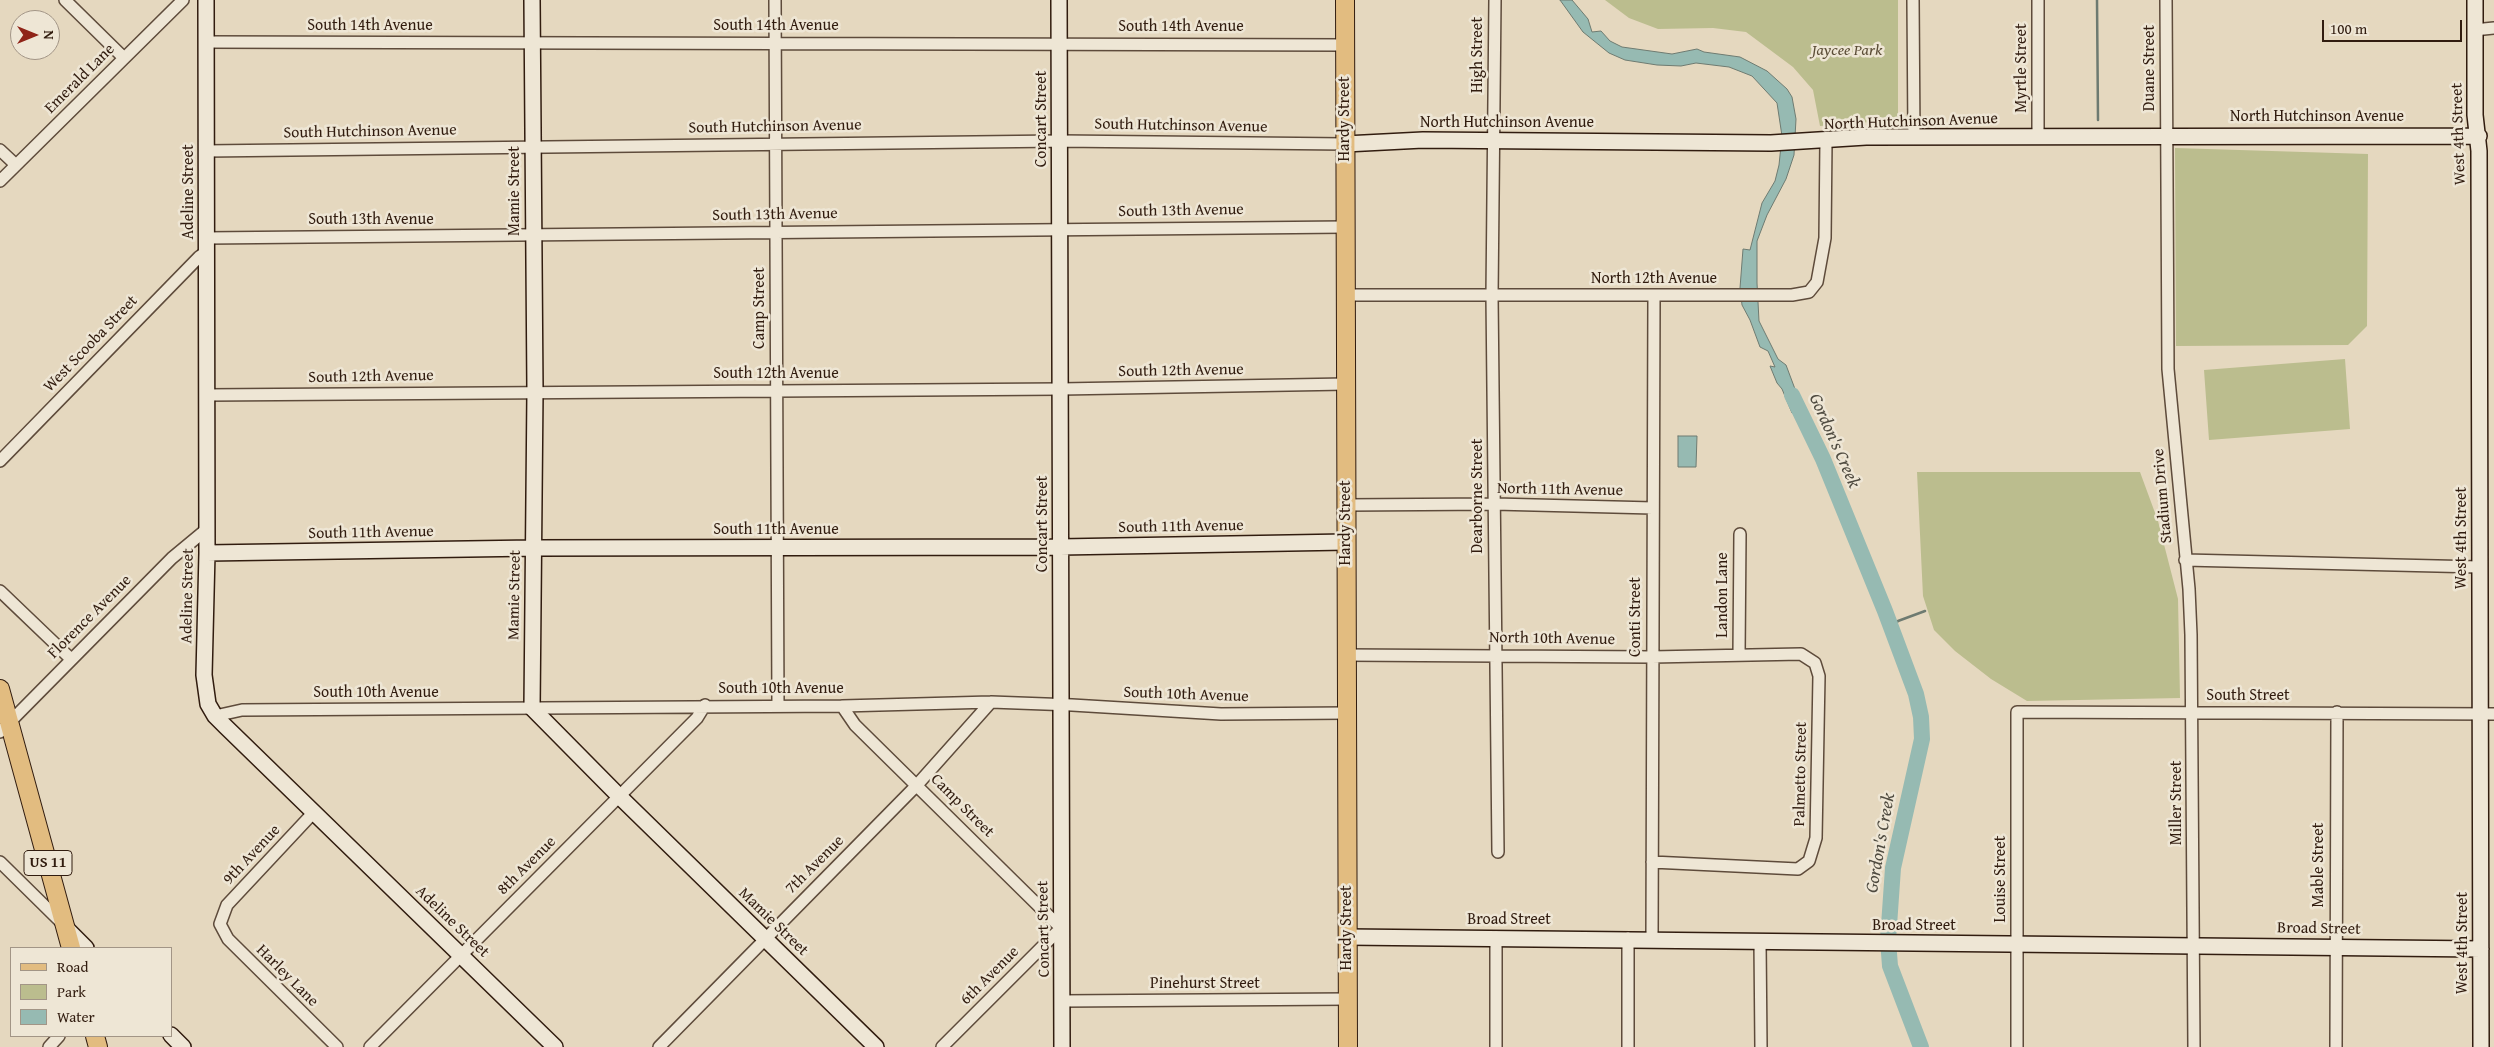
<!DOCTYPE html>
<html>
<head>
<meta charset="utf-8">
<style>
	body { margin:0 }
	#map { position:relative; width:2494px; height:1047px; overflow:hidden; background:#e5d8bf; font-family:"Gentium Book Plus",serif }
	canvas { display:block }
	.legend { position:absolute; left:10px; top:947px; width:162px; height:90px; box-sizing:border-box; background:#eee6d5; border:1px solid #a29586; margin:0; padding:6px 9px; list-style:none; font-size:15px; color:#311c0f }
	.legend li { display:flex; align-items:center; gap:10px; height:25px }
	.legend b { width:25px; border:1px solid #a29586 }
	.north { position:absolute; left:10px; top:10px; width:50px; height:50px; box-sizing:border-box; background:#eee6d5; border:1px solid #a29586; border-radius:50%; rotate:90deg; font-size:14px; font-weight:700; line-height:20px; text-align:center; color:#311c0f }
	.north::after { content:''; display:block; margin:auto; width:18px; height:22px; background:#8f2418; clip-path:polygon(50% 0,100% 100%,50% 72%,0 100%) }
	.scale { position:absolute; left:2322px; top:20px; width:140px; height:22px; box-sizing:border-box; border:2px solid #311c0f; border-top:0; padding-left:6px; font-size:15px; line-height:18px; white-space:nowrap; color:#311c0f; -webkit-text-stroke:4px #eee6d5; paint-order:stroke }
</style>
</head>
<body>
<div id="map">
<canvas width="2494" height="1047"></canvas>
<ul class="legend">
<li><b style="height:6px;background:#e2bc80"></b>Road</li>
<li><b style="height:14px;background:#bbbd8e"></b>Park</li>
<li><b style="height:14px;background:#96bab2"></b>Water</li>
</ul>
<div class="north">N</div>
<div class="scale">100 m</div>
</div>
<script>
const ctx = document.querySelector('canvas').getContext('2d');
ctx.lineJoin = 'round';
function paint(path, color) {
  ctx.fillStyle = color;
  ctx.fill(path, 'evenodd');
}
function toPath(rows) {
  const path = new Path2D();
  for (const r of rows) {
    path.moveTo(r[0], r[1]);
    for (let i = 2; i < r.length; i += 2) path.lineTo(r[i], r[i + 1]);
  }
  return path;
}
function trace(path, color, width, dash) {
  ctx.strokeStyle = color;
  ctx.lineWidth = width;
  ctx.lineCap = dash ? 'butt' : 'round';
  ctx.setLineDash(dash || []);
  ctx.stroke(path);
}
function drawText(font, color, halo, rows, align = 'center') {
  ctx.font = font + ' "Gentium Book Plus",serif';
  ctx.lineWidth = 5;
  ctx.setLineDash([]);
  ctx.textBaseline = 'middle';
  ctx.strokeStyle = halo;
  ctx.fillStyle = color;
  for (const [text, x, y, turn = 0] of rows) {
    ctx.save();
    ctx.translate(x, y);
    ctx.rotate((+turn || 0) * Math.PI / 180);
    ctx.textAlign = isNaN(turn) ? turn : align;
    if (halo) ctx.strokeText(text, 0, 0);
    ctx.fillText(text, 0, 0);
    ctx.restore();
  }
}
paint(toPath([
	[1605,0,1898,0,1898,120,1820,126,1813,90,1793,67,1746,32,1713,28,1658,29,1629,18],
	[2175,148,2368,154,2367,326,2348,345,2176,346],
	[2345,359,2350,429,2209,440,2204,370],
	[1917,472,2140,472,2158,521,2178,599,2180,698,2027,701,1991,679,1955,651,1934,630,1923,596]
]), '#bbbd8e');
const water = toPath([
	[1560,0,1572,0,1588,19,1592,32,1601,31,1610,41,1622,47,1672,54,1697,49,1704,52,1740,57,1767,71,1787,89,1792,97,1796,119,1794,155,1786,179,1767,215,1757,241,1757,283,1759,321,1778,359,1786,365,1801,405,1801,414,1792,413,1782,389,1777,383,1770,366,1775,367,1768,351,1760,347,1750,320,1742,305,1740,288,1743,249,1750,250,1762,203,1775,181,1779,165,1782,136,1777,103,1752,76,1729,67,1696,63,1681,66,1657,65,1625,60,1609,53,1583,32,1560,0],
	[1678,436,1697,436,1696,467,1678,467,1678,436]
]);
paint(water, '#96bab2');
trace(water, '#6e7b71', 1);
trace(toPath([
	[2097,0,2098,120],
	[1891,628,1898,621,1925,611]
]), '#6e7b71', 2.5);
trace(toPath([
	[1792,395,1823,459,1885,611,1916,694,1921,717,1922,739,1893,868,1888,940,1890,966,1921,1047]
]), '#96bab2', 16);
const street = toPath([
	[65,0,124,58],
	[775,0,778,706],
	[1495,0,1492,296,1498,852],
	[1913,0,1914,137],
	[2038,0,2038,136],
	[2166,0,2168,369,2189,589,2191,635,2194,1047],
	[2474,30,2494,28],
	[206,42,1345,45],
	[0,150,16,165],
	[206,151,1060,141,1345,144],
	[0,181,183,0],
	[206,238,1345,227],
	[1345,295,1792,295,1809,292,1817,282,1825,238,1826,141],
	[207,395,1061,389,1346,384],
	[0,461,199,257,206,252],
	[1346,505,1495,504,1653,508],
	[2185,560,2479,567],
	[0,591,71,659],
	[1346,655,1652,657,1801,654,1815,663,1819,676,1816,838,1809,861,1798,869,1652,862],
	[1739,655,1740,534],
	[842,706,855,725,1061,928,942,1047],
	[215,716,242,710,842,706,991,702,1072,705,1221,714,1347,713],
	[0,732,172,558,207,529],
	[314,812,227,905,220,924,228,939,337,1047],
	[0,862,64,925],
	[1652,939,1654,295],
	[1760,942,1761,1047],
	[1062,1001,1348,999],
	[49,1047,59,1036],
	[370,1047,697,718,705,705],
	[659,1047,917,785,991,702],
	[1496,1047,1496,937],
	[1628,1047,1628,938],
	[2017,1047,2017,712,2494,714],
	[2336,1047,2337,712]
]);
const secondary = toPath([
	[206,0,207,553,204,675,208,704,215,716,225,726,555,1047],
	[532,0,535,391,532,708,619,796,876,1047],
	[1059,0,1062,1047],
	[2475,0,2475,115,2479,151,2481,1047],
	[1345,144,1423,140,1771,143,1866,137,2479,136],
	[207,553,533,548,1060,547,1346,542],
	[65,927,86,948],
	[1347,937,2481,949],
	[171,1035,183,1047]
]);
const primary = toPath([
	[1345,0,1348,1047],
	[0,689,71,948],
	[95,1036,98,1047]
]);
trace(street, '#5e4b3b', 14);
trace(secondary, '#311c0f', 18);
trace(primary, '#311c0f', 20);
trace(street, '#eee6d5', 11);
trace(secondary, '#eee6d5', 15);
trace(primary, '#e2bc80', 18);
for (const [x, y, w] of [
	[48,863,48]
]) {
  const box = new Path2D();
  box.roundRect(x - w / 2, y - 12.5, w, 25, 4);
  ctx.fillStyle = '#eee6d5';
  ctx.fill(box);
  trace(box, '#311c0f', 1);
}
drawText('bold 15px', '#311c0f', null, [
	["US 11",48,863]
]);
drawText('16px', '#311c0f', '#eee6d5', [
	["South 14th Avenue",370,26],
	["South 14th Avenue",776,26],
	["South 14th Avenue",1181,27],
	["High Street",1478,55,-90],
	["Myrtle Street",2022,68,-90],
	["Duane Street",2150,68,-90],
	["Emerald Lane",80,79,-45],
	["North Hutchinson Avenue",2317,117],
	["Concart Street",1042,119,-90],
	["Hardy Street",1345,119,-90],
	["North Hutchinson Avenue",1911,122,-2],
	["North Hutchinson Avenue",1507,123],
	["South Hutchinson Avenue",1181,126,1],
	["South Hutchinson Avenue",775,127,-1],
	["South Hutchinson Avenue",370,132,-1],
	["West 4th Street",2459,134,-92],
	["Mamie Street",515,191,-90],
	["Adeline Street",189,192,-90],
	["South 13th Avenue",1181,211,-1],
	["South 13th Avenue",775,215,-1],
	["South 13th Avenue",371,220],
	["North 12th Avenue",1654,279],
	["Camp Street",760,308,-90],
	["West Scooba Street",91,344,-46],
	["South 12th Avenue",1181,371,-1],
	["South 12th Avenue",776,374],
	["South 12th Avenue",371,377,-1],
	["North 11th Avenue",1560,490,1],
	["Dearborne Street",1478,496,-90],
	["Stadium Drive",2163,496,-95],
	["Hardy Street",1346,523,-90],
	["Concart Street",1043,524,-90],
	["South 11th Avenue",1181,527,-1],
	["South 11th Avenue",776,530],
	["South 11th Avenue",371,533,-1],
	["West 4th Street",2462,538,-90],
	["Mamie Street",515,595,-89],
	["Landon Lane",1723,595,-90],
	["Adeline Street",188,596,-89],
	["Florence Avenue",90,617,-45],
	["Conti Street",1636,617,-90],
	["North 10th Avenue",1552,639,1],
	["South 10th Avenue",781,689],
	["South 10th Avenue",376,693],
	["South 10th Avenue",1186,695,2],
	["South Street",2248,696],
	["Palmetto Street",1801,774,-89],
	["Miller Street",2177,803,-90],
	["Camp Street",962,806,45],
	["9th Avenue",252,855,-47],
	["7th Avenue",815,865,-45],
	["Mable Street",2319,865,-90],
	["8th Avenue",527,866,-45],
	["Louise Street",2001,879,-90],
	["Broad Street",1509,920],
	["Adeline Street",452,922,44],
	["Mamie Street",773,922,44],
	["Broad Street",1914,926],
	["Hardy Street",1347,928,-90],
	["Concart Street",1044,929,-91],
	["Broad Street",2319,929,1],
	["West 4th Street",2463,943,-90],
	["Harley Lane",287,976,45],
	["6th Avenue",990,976,-45],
	["Pinehurst Street",1205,984]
]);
drawText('italic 16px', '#5a4c35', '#eee6d5', [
	["Jaycee Park",1847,51]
]);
drawText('italic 18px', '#4f4b40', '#eee6d5', [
	["Gordon's Creek",1834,441,66],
	["Gordon's Creek",1881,843,-80]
]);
</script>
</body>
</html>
